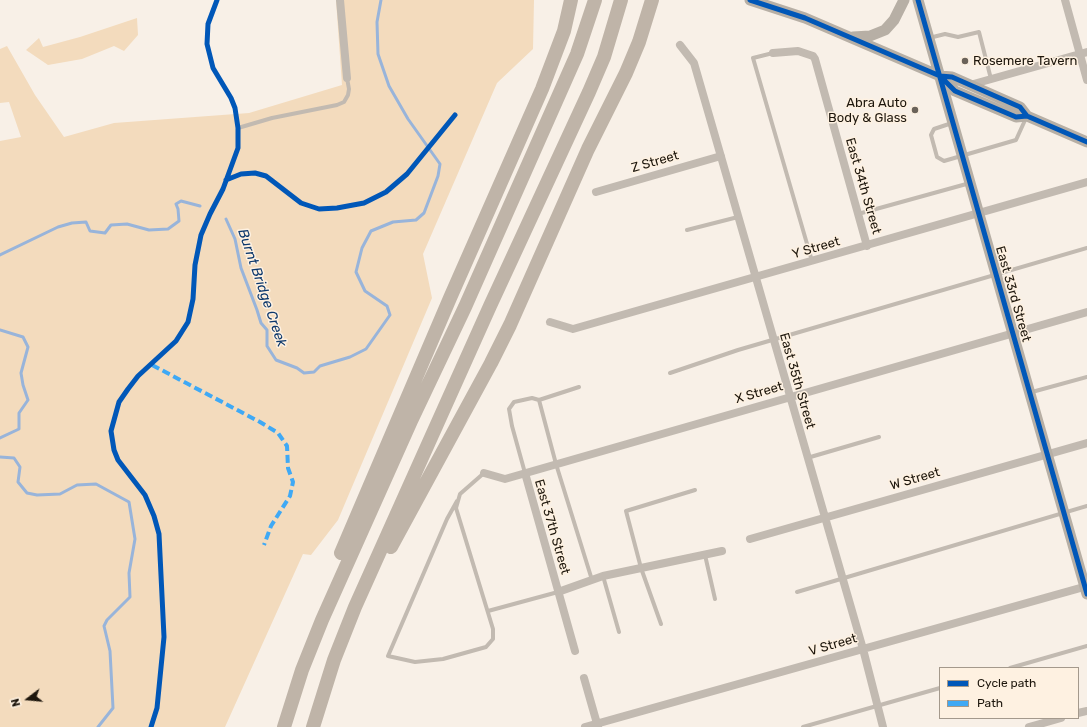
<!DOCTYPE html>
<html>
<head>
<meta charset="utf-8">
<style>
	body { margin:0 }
	#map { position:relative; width:1087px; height:727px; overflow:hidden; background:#f8f0e7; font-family:Rubik,sans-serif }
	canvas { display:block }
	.legend { position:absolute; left:939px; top:667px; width:140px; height:52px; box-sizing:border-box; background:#fef1e1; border:1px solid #a4998c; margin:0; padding:5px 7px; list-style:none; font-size:12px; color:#1d160c }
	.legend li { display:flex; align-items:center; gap:8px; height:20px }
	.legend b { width:20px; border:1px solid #a4998c }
	.north { position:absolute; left:8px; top:679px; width:40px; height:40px; -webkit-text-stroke:3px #fef1e1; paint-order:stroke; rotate:254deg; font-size:11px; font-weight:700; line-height:16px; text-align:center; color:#1d160c }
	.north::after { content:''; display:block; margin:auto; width:14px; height:18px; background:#1d160c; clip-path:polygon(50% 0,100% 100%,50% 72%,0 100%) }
</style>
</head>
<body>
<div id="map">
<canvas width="1087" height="727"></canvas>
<ul class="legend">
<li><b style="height:5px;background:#0057b8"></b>Cycle path</li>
<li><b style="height:5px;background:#3fa9f5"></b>Path</li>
</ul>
<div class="north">N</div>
</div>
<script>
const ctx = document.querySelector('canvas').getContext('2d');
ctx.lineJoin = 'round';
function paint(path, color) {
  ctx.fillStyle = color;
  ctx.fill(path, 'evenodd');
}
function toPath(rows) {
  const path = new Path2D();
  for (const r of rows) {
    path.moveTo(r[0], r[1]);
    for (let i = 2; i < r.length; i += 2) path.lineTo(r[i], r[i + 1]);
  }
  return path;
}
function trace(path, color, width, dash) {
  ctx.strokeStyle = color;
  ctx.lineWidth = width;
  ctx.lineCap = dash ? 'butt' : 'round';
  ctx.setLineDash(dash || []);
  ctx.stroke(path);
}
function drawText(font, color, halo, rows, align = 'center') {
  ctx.font = font + ' Rubik,sans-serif';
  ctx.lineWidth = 3;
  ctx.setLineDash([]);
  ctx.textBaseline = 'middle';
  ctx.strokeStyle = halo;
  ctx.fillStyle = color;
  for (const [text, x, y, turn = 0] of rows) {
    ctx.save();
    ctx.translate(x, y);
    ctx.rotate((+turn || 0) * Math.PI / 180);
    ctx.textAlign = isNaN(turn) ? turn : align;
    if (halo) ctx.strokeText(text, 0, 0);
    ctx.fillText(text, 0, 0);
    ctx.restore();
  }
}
paint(toPath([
	[336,0,534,0,533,49,497,83,423,254,432,298,338,520,311,555,303,554,225,727,0,727,0,141,21,137,9,102,0,103,0,49,7,46,35,95,64,137,114,123,249,113,342,85],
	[137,18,138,35,124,51,114,46,82,59,48,65,26,50,39,38,43,47,80,37]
]), '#f3dbbd');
trace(toPath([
	[226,219,235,239,241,268,257,310,261,323,267,330,267,346,276,360,297,368,304,373,314,372,320,366,350,357,366,349,390,315,387,306,365,291,356,272,362,248,371,231,393,222,416,220,424,213,438,176,440,164,408,119,389,86,378,54,377,22,381,0],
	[0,255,58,227,72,223,86,222,90,231,105,233,111,225,127,224,149,230,168,229,179,221,178,209,176,204,181,201,200,206],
	[0,330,23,337,28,347,21,373,23,385,28,400,19,413,19,429,0,438],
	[0,457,14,458,20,467,18,482,27,493,37,495,60,494,77,485,96,484,129,502,135,539,129,573,130,597,107,620,104,626,110,651,113,708,98,727]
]), '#98b4da', 3);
trace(toPath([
	[929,38,945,34,958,37,979,32,991,79],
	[773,53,753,58,812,261],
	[952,123,934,129,931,135,937,157,944,161,1016,140,1026,118],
	[238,128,272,118,337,105,344,102,348,95,349,89,347,78],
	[858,214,970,183],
	[687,230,738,217],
	[670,373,738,350,1087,248],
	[1032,392,1087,377],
	[539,400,579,387],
	[807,458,879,437],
	[525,473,512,426,509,409,514,402,532,398,539,400,556,464,592,580],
	[457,501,447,519,388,656,415,662,443,659,486,647,493,639,493,629,456,508,460,494,484,473],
	[705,555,715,599],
	[603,576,619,632],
	[797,592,1087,506],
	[488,611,558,592],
	[661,624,641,568,626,511,695,490],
	[1010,668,1087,646],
	[803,727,940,688]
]), '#c2bab1', 4);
trace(toPath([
	[340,0,347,78],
	[1065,0,1087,80],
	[680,45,694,63,863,649,883,727],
	[773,53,798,51,813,56,815,59,867,246],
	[970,85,1087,52],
	[596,192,721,156],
	[550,322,573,329,1087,182],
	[484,473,505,479,1087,312],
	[525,473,575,651],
	[750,539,1087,443],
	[558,592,603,576,722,551],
	[584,678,598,727],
	[1078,713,1087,711],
	[585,727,1087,586],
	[1029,727,1061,718]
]), '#c2bab1', 8);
trace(toPath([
	[750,0,805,18,940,76,952,77,1020,107,1027,116],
	[918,0,1087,594],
	[853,37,870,36,885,30,894,20,904,0],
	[941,77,955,91,1016,117,1027,116,1087,142]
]), '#b7afa5', 11);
trace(toPath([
	[391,547,491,363,510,325,588,149,626,73,639,42,652,0],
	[341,553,450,298,542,89,564,31,571,0],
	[284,727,302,670,322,620,411,421,465,307,577,54,595,0],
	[313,727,334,660,355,607,490,306,589,92,604,57,621,0]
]), '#bfb4a8', 14);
trace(toPath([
	[152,365,260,422,278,433,287,446,288,468,293,482,290,496,271,526,264,545]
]), '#3fa9f5', 4, [8, 4]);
trace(toPath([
	[750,0,805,18,940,76,952,77,1020,107,1027,116],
	[918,0,1087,594],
	[942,78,955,91,1016,117,1027,116,1087,142],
	[226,180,241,174,255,173,266,176,301,203,319,209,337,208,364,203,386,192,407,174,455,115],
	[151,727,157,708,164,637,159,534,154,516,145,495,118,460,114,450,111,431,119,402,128,389,138,376,176,341,188,322,193,299,195,265,201,235,210,214,223,189,238,148,238,128,235,108,231,98,213,68,207,44,208,24,217,0]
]), '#0057b8', 5);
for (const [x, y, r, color] of [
	[965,61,4,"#6a6259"],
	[915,110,4,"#6a6259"]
]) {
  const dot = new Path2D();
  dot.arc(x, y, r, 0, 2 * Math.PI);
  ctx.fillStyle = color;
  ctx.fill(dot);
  trace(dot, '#fef1e1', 1.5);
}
drawText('13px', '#1d160c', '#fef1e1', [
	["Rosemere Tavern",973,61],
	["Abra Auto",907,103,"right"],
	["Body & Glass",907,118,"right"]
], 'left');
drawText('13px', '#1d160c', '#fef1e1', [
	["Z Street",655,162,-16],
	["East 34th Street",863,186,74],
	["Y Street",816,248,-16],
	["East 33rd Street",1013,294,74],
	["East 35th Street",797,381,74],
	["X Street",759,393,-16],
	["W Street",915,479,-16],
	["East 37th Street",552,527,74],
	["V Street",833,645,-16]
]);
drawText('italic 14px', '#0d386c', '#fef1e1', [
	["Burnt Bridge Creek",262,288,71]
]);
</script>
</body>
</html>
